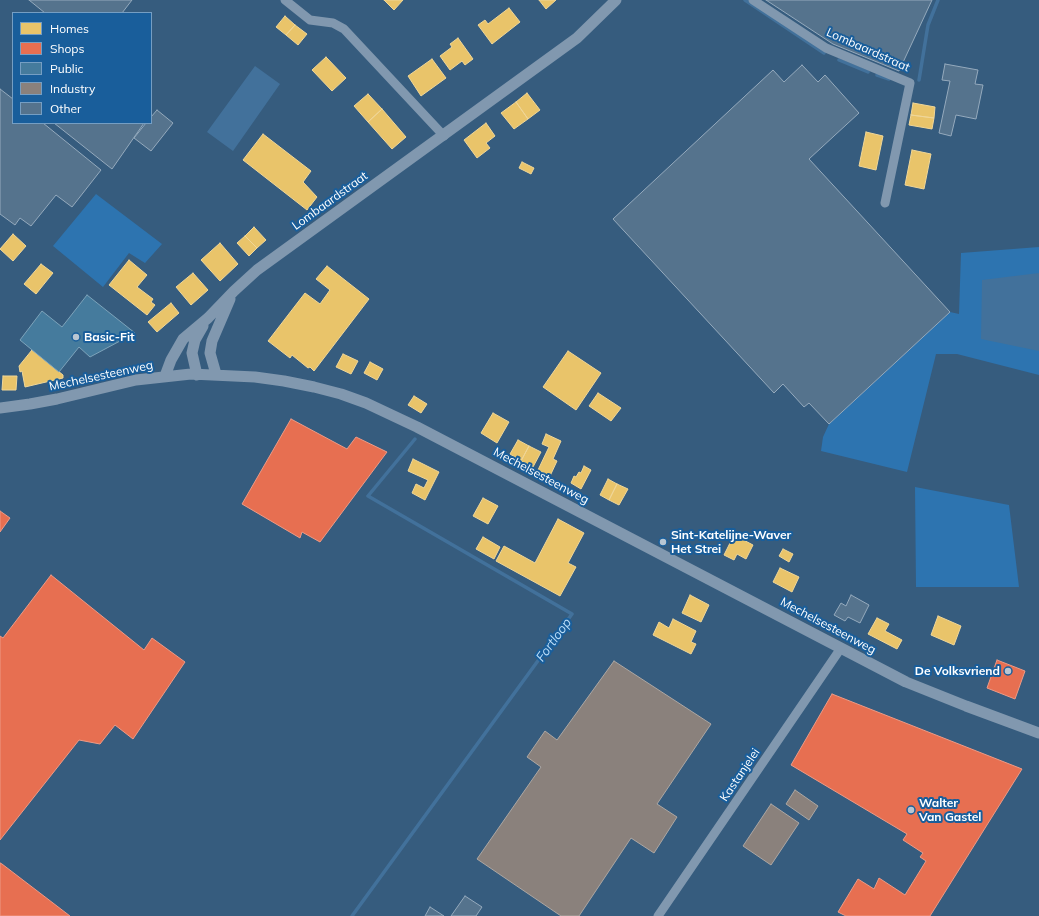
<!DOCTYPE html>
<html>
<head>
<meta charset="utf-8">
<style>
	body { margin:0 }
	#map { position:relative; width:1039px; height:916px; overflow:hidden; background:#365c7e; font-family:Mulish,sans-serif }
	canvas { display:block }
	.legend { position:absolute; left:12px; top:12px; width:140px; height:112px; box-sizing:border-box; background:#195e9b; border:1px solid #759ec3; margin:0; padding:5px 7px; list-style:none; font-size:12px; color:#fff }
	.legend li { display:flex; align-items:center; gap:8px; height:20px }
	.legend b { width:20px; border:1px solid #759ec3 }
</style>
</head>
<body>
<div id="map">
<canvas width="1039" height="916"></canvas>
<ul class="legend">
<li><b style="height:11px;background:#e9c46a"></b>Homes</li>
<li><b style="height:11px;background:#e76f51"></b>Shops</li>
<li><b style="height:11px;background:#457b9d"></b>Public</li>
<li><b style="height:11px;background:#8a817c"></b>Industry</li>
<li><b style="height:11px;background:#55738d"></b>Other</li>
</ul>
</div>
<script>
const ctx = document.querySelector('canvas').getContext('2d');
ctx.lineJoin = 'round';
function paint(path, color) {
  ctx.fillStyle = color;
  ctx.fill(path, 'evenodd');
}
function toPath(rows) {
  const path = new Path2D();
  for (const r of rows) {
    path.moveTo(r[0], r[1]);
    for (let i = 2; i < r.length; i += 2) path.lineTo(r[i], r[i + 1]);
  }
  return path;
}
function trace(path, color, width, dash) {
  ctx.strokeStyle = color;
  ctx.lineWidth = width;
  ctx.lineCap = dash ? 'butt' : 'round';
  ctx.setLineDash(dash || []);
  ctx.stroke(path);
}
function drawText(font, color, halo, rows, align = 'center') {
  ctx.font = font + ' Mulish,sans-serif';
  ctx.lineWidth = 4;
  ctx.setLineDash([]);
  ctx.textBaseline = 'middle';
  ctx.strokeStyle = halo;
  ctx.fillStyle = color;
  for (const [text, x, y, turn = 0] of rows) {
    ctx.save();
    ctx.translate(x, y);
    ctx.rotate((+turn || 0) * Math.PI / 180);
    ctx.textAlign = isNaN(turn) ? turn : align;
    if (halo) ctx.strokeText(text, 0, 0);
    ctx.fillText(text, 0, 0);
    ctx.restore();
  }
}
paint(toPath([
	[96,194,162,244,145,263,129,253,103,287,53,246],
	[1039,247,1039,375,957,354,936,354,907,472,821,451,823,437,829,424,950,312,959,314,961,253],
	[915,487,1009,505,1019,587,916,587]
]), '#2d74b0');
paint(toPath([
	[255,66,280,84,233,151,207,132],
	[1039,273,1039,351,981,339,982,280]
]), '#42719b');
const homes = toPath([
	[384,0,403,0,394,10,384,0],
	[539,0,556,0,546,9,539,0],
	[509,8,520,22,492,44,478,25,485,20,488,24,509,8],
	[285,16,295,25,286,35,276,27,285,16],
	[295,25,307,34,298,45,286,35,295,25],
	[458,38,473,59,465,65,462,61,450,70,440,56,452,47,450,44,458,38],
	[326,57,346,78,332,91,312,70,326,57],
	[432,59,446,78,421,96,408,76,432,59],
	[527,93,540,110,528,119,516,102,527,93],
	[368,94,382,109,368,122,354,106,368,94],
	[516,102,528,119,514,129,501,113,516,102],
	[913,103,935,107,934,118,911,115,913,103],
	[382,109,406,137,392,149,368,122,382,109],
	[911,115,934,118,932,129,909,125,911,115],
	[486,123,495,136,486,143,490,148,477,158,464,140,486,123],
	[866,132,883,136,876,170,859,166,866,132],
	[263,134,311,171,303,182,317,197,307,210,243,160,263,134],
	[912,150,931,154,924,189,905,185,912,150],
	[522,162,534,168,531,174,519,168,522,162],
	[254,227,266,240,257,248,245,236,254,227],
	[13,234,26,246,13,261,0,249,13,234],
	[245,236,257,248,249,256,237,243,245,236],
	[220,243,238,264,220,281,201,260,220,243],
	[129,260,147,275,137,287,153,299,151,302,155,305,147,315,109,285,129,260],
	[41,264,53,273,36,294,24,284,41,264],
	[327,266,369,299,314,371,310,367,308,368,292,355,290,358,268,341,305,293,320,304,330,290,316,279,327,266],
	[193,273,208,290,191,305,176,287,193,273],
	[171,303,179,313,157,332,148,322,171,303],
	[32,350,63,375,63,378,25,387,22,371,20,372,19,366,32,350],
	[568,351,601,373,576,410,543,387,568,351],
	[343,354,358,361,351,374,336,367,343,354],
	[370,362,383,369,377,380,364,373,370,362],
	[3,376,17,376,16,390,2,390,3,376],
	[598,393,621,408,611,421,589,406,598,393],
	[414,396,427,404,421,413,408,405,414,396],
	[493,413,509,422,497,443,481,433,493,413],
	[546,434,561,441,553,459,557,461,550,476,538,470,549,447,542,444,546,434],
	[518,440,529,446,521,461,510,454,518,440],
	[529,446,541,452,533,467,521,461,529,446],
	[413,459,439,472,425,500,412,493,416,484,424,488,428,480,408,471,413,459],
	[584,466,591,470,581,489,571,483,574,476,576,477,579,472,581,473,584,466],
	[608,479,617,484,609,500,600,495,608,479],
	[617,484,628,489,619,505,609,500,617,484],
	[483,498,498,506,488,524,473,516,483,498],
	[558,519,584,533,568,563,576,567,560,596,496,561,504,546,535,563,558,519],
	[734,535,753,545,746,559,737,554,734,560,724,555,734,535],
	[483,537,500,547,494,559,476,549,483,537],
	[783,549,793,554,789,562,779,556,783,549],
	[780,568,799,577,792,592,773,582,780,568],
	[690,595,709,605,701,622,682,613,690,595],
	[938,616,961,626,954,645,931,635,938,616],
	[877,618,889,624,885,631,902,640,897,649,868,634,877,618],
	[673,619,696,631,691,642,696,644,691,654,653,635,659,622,669,628,673,619]
]);
paint(homes, '#e9c46a');
trace(homes, '#f0d697', 1);
const shops = toPath([
	[291,419,347,449,356,437,387,452,320,542,302,532,300,538,242,504,291,419],
	[0,511,10,518,0,532,0,511],
	[51,575,144,650,152,638,185,662,133,739,115,725,100,744,79,740,0,840,0,636,3,638,51,575],
	[997,660,1025,671,1015,699,987,688,997,660],
	[832,694,1022,769,930,916,846,916,838,912,858,879,874,889,879,878,905,895,926,861,920,857,923,853,903,840,907,834,791,765,832,694],
	[0,863,2,864,70,916,0,916,0,863]
]);
paint(shops, '#e76f51');
trace(shops, '#ee9a85', 1);
const public = toPath([
	[87,295,135,333,90,357,79,347,59,372,20,340,42,311,62,327,87,295]
]);
paint(public, '#457b9d');
trace(public, '#7da3ba', 1);
const industry = toPath([
	[614,661,711,724,657,804,677,817,654,853,631,838,579,916,561,916,477,859,541,767,527,757,545,731,557,740,614,661],
	[795,790,818,806,809,820,786,804,795,790],
	[771,804,799,823,771,865,743,846,771,804]
]);
paint(industry, '#8a817c');
trace(industry, '#ada7a3', 1);
trace(toPath([
	[745,0,824,53],
	[839,60,868,72],
	[877,75,889,79],
	[919,80,928,25,938,0],
	[352,916,572,614,368,496,415,439]
]), '#42719b', 3.5);
const building = toPath([
	[29,0,132,0,122,13,45,13,29,0],
	[766,0,932,0,899,71,833,44,766,0],
	[945,64,978,70,975,84,983,85,976,119,956,115,951,136,939,133,950,81,942,80,945,64],
	[802,65,818,82,825,75,859,113,809,159,950,312,829,424,809,403,804,407,783,384,774,393,613,219,773,70,784,82,802,65],
	[0,89,13,99,13,123,43,123,101,170,72,207,56,195,31,226,20,218,15,225,0,214,0,89],
	[157,110,173,123,151,151,134,138,146,123,151,123,151,117,157,110],
	[54,123,144,123,112,169,54,123],
	[851,595,869,605,860,623,848,617,845,621,834,615,841,603,846,606,851,595],
	[465,896,482,907,476,916,451,916,465,896],
	[430,907,444,916,425,916,430,907]
]);
paint(building, '#55738d');
trace(building, '#95aabd', 1);
trace(toPath([
	[285,0,310,20,333,23,344,29,444,136],
	[753,0,826,48,910,83,885,203],
	[658,916,841,648]
]), '#8198af', 9);
trace(toPath([
	[216,374,210,353,212,341,230,299],
	[197,375,192,353,195,340,203,326],
	[165,376,171,360,183,339,208,318,234,291,257,270,577,38,616,0],
	[0,408,30,404,57,399,136,380,191,374,255,377,284,381,314,387,341,394,366,403,417,427,906,682,966,706,1039,733]
]), '#8198af', 11);
for (const [x, y, r, color] of [
	[76,337,4,"#b9c6d2"],
	[663,542,4,"#b9c6d2"],
	[1008,671,4,"#b9c6d2"],
	[911,810,4,"#b9c6d2"]
]) {
  const dot = new Path2D();
  dot.arc(x, y, r, 0, 2 * Math.PI);
  ctx.fillStyle = color;
  ctx.fill(dot);
  trace(dot, '#195e9b', 1.5);
}
drawText('12px', '#fff', '#195e9b', [
	["Lombaardstraat",868,50,24],
	["Lombaardstraat",330,201,-36],
	["Mechelsesteenweg",101,376,-12],
	["Mechelsesteenweg",541,476,28],
	["Mechelsesteenweg",828,626,28],
	["Kastanjelei",740,775,-56]
]);
drawText('bold 12px', '#fff', '#195e9b', [
	["Basic-Fit",84,337],
	["Sint-Katelijne-Waver",671,535],
	["Het Strei",671,549],
	["De Volksvriend",1000,671,"right"],
	["Walter",919,803],
	["Van Gastel",919,817]
], 'left');
drawText('italic 13px', '#bbddf8', '#195e9b', [
	["Fortloop",554,640,-54]
]);
</script>
</body>
</html>
